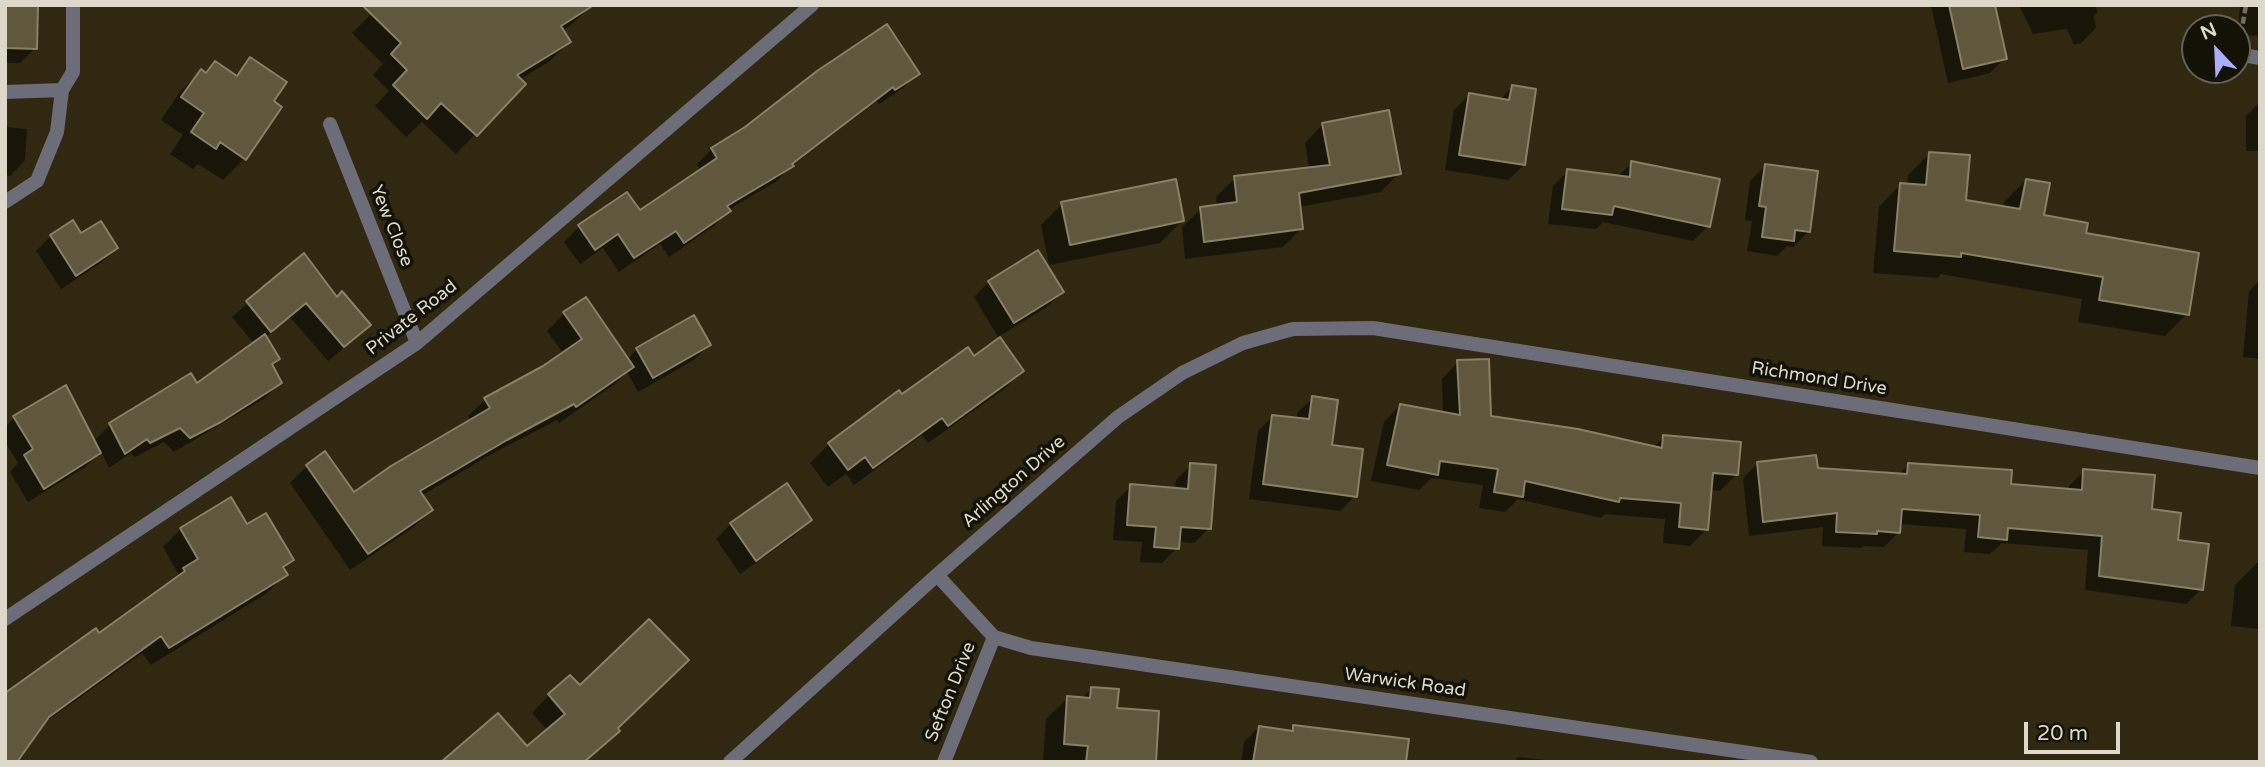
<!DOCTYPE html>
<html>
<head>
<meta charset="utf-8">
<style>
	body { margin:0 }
	#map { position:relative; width:2265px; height:767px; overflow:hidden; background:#302810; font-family:"Varela Round",sans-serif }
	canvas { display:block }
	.frame { position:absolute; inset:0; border:7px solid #ddd8ca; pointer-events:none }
	.north { position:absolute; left:2181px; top:14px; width:70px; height:70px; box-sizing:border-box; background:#141107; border:2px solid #646155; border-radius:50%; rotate:337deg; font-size:19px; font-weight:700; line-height:28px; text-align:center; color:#ddd8ca }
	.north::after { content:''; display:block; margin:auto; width:24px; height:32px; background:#abaffb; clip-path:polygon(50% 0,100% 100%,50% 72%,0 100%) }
	.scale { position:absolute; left:2024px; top:722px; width:96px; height:32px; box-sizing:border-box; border:4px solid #ddd8ca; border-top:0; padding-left:9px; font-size:21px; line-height:24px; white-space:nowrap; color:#ddd8ca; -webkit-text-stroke:5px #141107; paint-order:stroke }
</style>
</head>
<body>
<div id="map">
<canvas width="2265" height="767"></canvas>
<div class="frame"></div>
<div class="north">N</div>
<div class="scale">20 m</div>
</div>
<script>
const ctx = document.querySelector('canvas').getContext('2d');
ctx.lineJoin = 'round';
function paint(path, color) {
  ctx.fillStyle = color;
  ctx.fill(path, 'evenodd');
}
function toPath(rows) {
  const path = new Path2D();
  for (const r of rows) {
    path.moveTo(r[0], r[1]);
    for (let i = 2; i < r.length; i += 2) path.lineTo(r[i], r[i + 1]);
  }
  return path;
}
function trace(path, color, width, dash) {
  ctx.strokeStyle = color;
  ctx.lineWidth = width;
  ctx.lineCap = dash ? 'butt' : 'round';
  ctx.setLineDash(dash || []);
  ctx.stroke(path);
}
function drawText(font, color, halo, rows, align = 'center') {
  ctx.font = font + ' "Varela Round",sans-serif';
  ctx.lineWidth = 7;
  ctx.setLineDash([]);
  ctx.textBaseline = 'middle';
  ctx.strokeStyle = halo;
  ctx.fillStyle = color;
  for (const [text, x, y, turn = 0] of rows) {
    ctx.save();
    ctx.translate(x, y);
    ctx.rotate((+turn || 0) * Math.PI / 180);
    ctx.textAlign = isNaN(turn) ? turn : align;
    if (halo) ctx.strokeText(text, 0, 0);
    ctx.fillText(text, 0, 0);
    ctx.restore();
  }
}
paint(toPath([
	[5,5,35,48,20,63,5,63],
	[380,5,591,6,571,25,562,31,569,42,550,61,519,80,524,84,456,154,422,122,406,137,375,106,389,91,373,75,383,64,352,33],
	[1993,5,2005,58,1990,73,1948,83,1931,6],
	[2019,5,2095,5,2098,12,2094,16,2096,28,2081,43,2074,45,2067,29,2033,34],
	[2240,5,2260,5,2260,36,2238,35],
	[251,59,272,102,280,107,244,159,223,180,198,164,193,169,170,154,183,135,161,120,179,93,201,72,205,74,216,63,234,76],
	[918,73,903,88,879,104,877,101,790,167,777,181,728,210,714,226,669,257,660,244,619,272,603,248,580,264,564,242,579,227,627,194,639,213,701,171,697,164,712,149,746,129],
	[1512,87,1524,165,1508,180,1445,170,1454,110,1469,95,1500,100],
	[2260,102,2260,151,2246,151,2246,116],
	[1323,124,1399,173,1381,192,1299,207,1301,229,1283,247,1185,259,1182,227,1201,209,1217,207,1216,197,1235,178,1309,169,1305,143],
	[5,127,27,129,25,160,10,176,5,175],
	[1930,153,1964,202,2003,208,2004,202,2026,180,2042,217,2084,234,2187,314,2165,336,2078,322,2082,299,1941,274,1938,278,1873,273,1879,207,1900,185,1907,186,1908,175],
	[1632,163,1708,226,1693,241,1603,222,1596,229,1548,224,1553,186,1568,171,1617,177],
	[1765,166,1808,232,1793,247,1787,246,1777,256,1747,251,1752,221,1745,220,1750,181],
	[1062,204,1182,221,1160,243,1049,265,1041,225],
	[51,236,81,236,116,248,101,263,61,289,36,251],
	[1037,253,1062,292,1047,307,998,337,974,297,989,282],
	[303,255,336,299,369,325,354,340,328,361,290,317,265,337,278,358,271,365,280,383,265,398,174,452,164,442,135,457,131,453,109,468,101,451,84,468,28,502,10,472,18,463,5,442,5,427,14,418,93,442,110,425,196,385,254,344,232,317],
	[2260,280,2260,359,2243,357,2249,291],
	[564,314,627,360,637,349,709,345,694,360,638,392,627,372,615,384,559,423,557,420,488,456,421,496,431,510,414,527,350,570,290,483,307,466,353,494,471,421,468,416,485,400,564,354,547,331],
	[974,358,1022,371,1003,390,928,443,922,435,854,485,846,474,828,487,810,463,829,444,898,393,901,397],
	[1458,362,1490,417,1653,448,1664,437,1737,474,1720,491,1710,490,1707,529,1690,546,1663,543,1665,519,1605,514,1601,518,1518,499,1505,512,1479,508,1483,485,1432,478,1419,490,1371,481,1384,422,1400,405,1443,414,1442,379],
	[1313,398,1330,447,1355,496,1340,511,1249,499,1258,431,1273,416,1297,419,1297,413],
	[1758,463,1898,475,1909,464,2009,486,2069,491,2069,486,2084,471,2150,510,2176,541,2201,590,2186,604,2085,590,2088,550,2002,543,1990,554,1964,552,1966,529,1899,524,1899,532,1884,547,1864,546,1861,548,1822,546,1823,527,1749,536,1743,478],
	[1191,465,1209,528,1194,543,1178,542,1177,548,1162,563,1140,562,1142,542,1113,540,1116,501,1131,486,1175,489,1176,480],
	[810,520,795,535,740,574,716,539,731,524],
	[247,527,292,560,282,570,285,575,267,593,151,665,142,653,40,726,99,635,179,575,163,547,181,529],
	[2257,563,2260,563,2260,629,2231,626,2235,585],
	[1091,689,1116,710,1154,762,1043,762,1046,719,1068,698,1081,699],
	[549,695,615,728,527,748,548,731,532,713],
	[1259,727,1289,732,1294,727,1404,762,1241,762,1244,742],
	[1518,757,1564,762,1514,762]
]), '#0007');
const building = toPath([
	[5,5,38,5,37,49,5,48,5,5],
	[362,5,594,5,561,26,571,42,517,75,526,84,477,136,441,103,427,119,393,85,407,70,391,54,401,43,362,5],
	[1949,5,1995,5,2007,59,1963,69,1949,5],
	[887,24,920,74,895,90,893,87,792,164,794,166,727,206,731,211,684,243,676,231,634,258,618,234,595,250,578,225,627,192,640,210,717,158,711,148,745,127,817,71,887,24],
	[250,57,287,82,274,101,282,107,246,160,220,142,216,149,191,132,204,113,181,97,201,69,206,73,215,61,237,76,250,57],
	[1512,85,1536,89,1525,165,1459,155,1469,93,1509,100,1512,85],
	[1389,110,1401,174,1299,193,1303,229,1204,242,1200,207,1237,202,1234,176,1330,165,1322,123,1389,110],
	[1929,152,1970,155,1966,200,2020,209,2026,179,2050,183,2044,215,2088,223,2086,233,2199,253,2189,315,2099,300,2103,277,1961,253,1961,257,1894,251,1900,183,1926,185,1929,152],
	[1631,161,1720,179,1710,227,1614,206,1612,215,1562,209,1567,169,1630,177,1631,161],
	[1765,164,1818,171,1810,232,1795,230,1794,241,1762,237,1766,207,1759,206,1765,164],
	[1176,179,1184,221,1070,245,1061,202,1176,179],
	[73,220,81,233,101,221,118,248,76,276,50,235,73,220],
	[1038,250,1064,292,1014,323,988,281,1038,250],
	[304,253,337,297,342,291,371,325,344,347,306,303,271,332,246,301,304,253],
	[586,297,634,367,576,407,574,404,507,440,420,491,433,510,368,554,306,465,325,451,354,492,391,466,490,408,484,398,543,366,582,339,563,312,586,297],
	[694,315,711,345,653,378,636,348,694,315],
	[265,334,280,359,272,364,282,383,221,422,190,438,180,428,150,443,147,439,125,454,109,423,191,373,197,383,265,334],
	[1000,337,1024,371,948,426,942,418,873,468,865,457,848,470,828,443,899,390,902,394,968,347,974,356,1000,337],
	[1489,359,1491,416,1578,429,1662,448,1663,435,1741,442,1738,475,1713,473,1708,530,1679,527,1681,503,1620,498,1619,502,1525,481,1523,497,1494,492,1498,469,1440,461,1438,475,1387,465,1400,404,1460,415,1457,360,1489,359],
	[66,385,101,453,44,489,24,455,33,449,13,416,66,385],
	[1312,396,1338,400,1332,445,1363,449,1357,497,1263,484,1272,415,1309,419,1312,396],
	[1816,455,1818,468,1907,474,1908,463,2012,470,2011,484,2082,490,2083,469,2155,475,2152,509,2181,513,2178,540,2209,544,2203,590,2099,576,2102,536,2008,528,2007,540,1978,537,1980,515,1902,509,1900,533,1877,531,1877,534,1836,532,1837,513,1763,522,1757,462,1816,455],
	[1190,463,1216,465,1211,529,1181,527,1179,549,1154,547,1156,527,1127,525,1130,484,1188,489,1190,463],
	[787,483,812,520,756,561,730,523,787,483],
	[231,497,247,524,266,513,294,560,283,567,288,575,169,648,161,636,49,717,17,762,5,762,5,693,96,628,99,633,185,571,183,568,198,559,180,528,231,497],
	[649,619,689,660,618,728,620,731,584,762,441,762,498,713,527,746,565,714,548,694,570,675,580,685,649,619],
	[1091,687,1119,689,1117,708,1159,711,1156,762,1086,762,1088,746,1064,744,1067,696,1090,698,1091,687],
	[1293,725,1409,739,1406,762,1253,762,1259,726,1293,731,1293,725]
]);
paint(building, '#5f573e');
trace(building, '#898166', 2);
trace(toPath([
	[2241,34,2246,5]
]), '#746d59', 4.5, [7, 3.5]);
trace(toPath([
	[2237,54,2260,58],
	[5,92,62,90],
	[330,124,417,343],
	[5,202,37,181,57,132,62,90,73,72,73,5],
	[937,575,994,637,944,762],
	[5,619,417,343,812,5],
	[994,637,1031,648,1811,762],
	[730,762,937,575,1118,417,1182,373,1243,343,1293,329,1373,328,2260,468]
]), '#6c6d79', 14);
drawText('18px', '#ddd8ca', '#141107', [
	["Yew Close",391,226,68],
	["Private Road",412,318,-38],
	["Richmond Drive",1819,379,9],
	["Arlington Drive",1014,482,-41],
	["Warwick Road",1405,683,8],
	["Sefton Drive",951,692,-68]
]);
</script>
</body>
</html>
